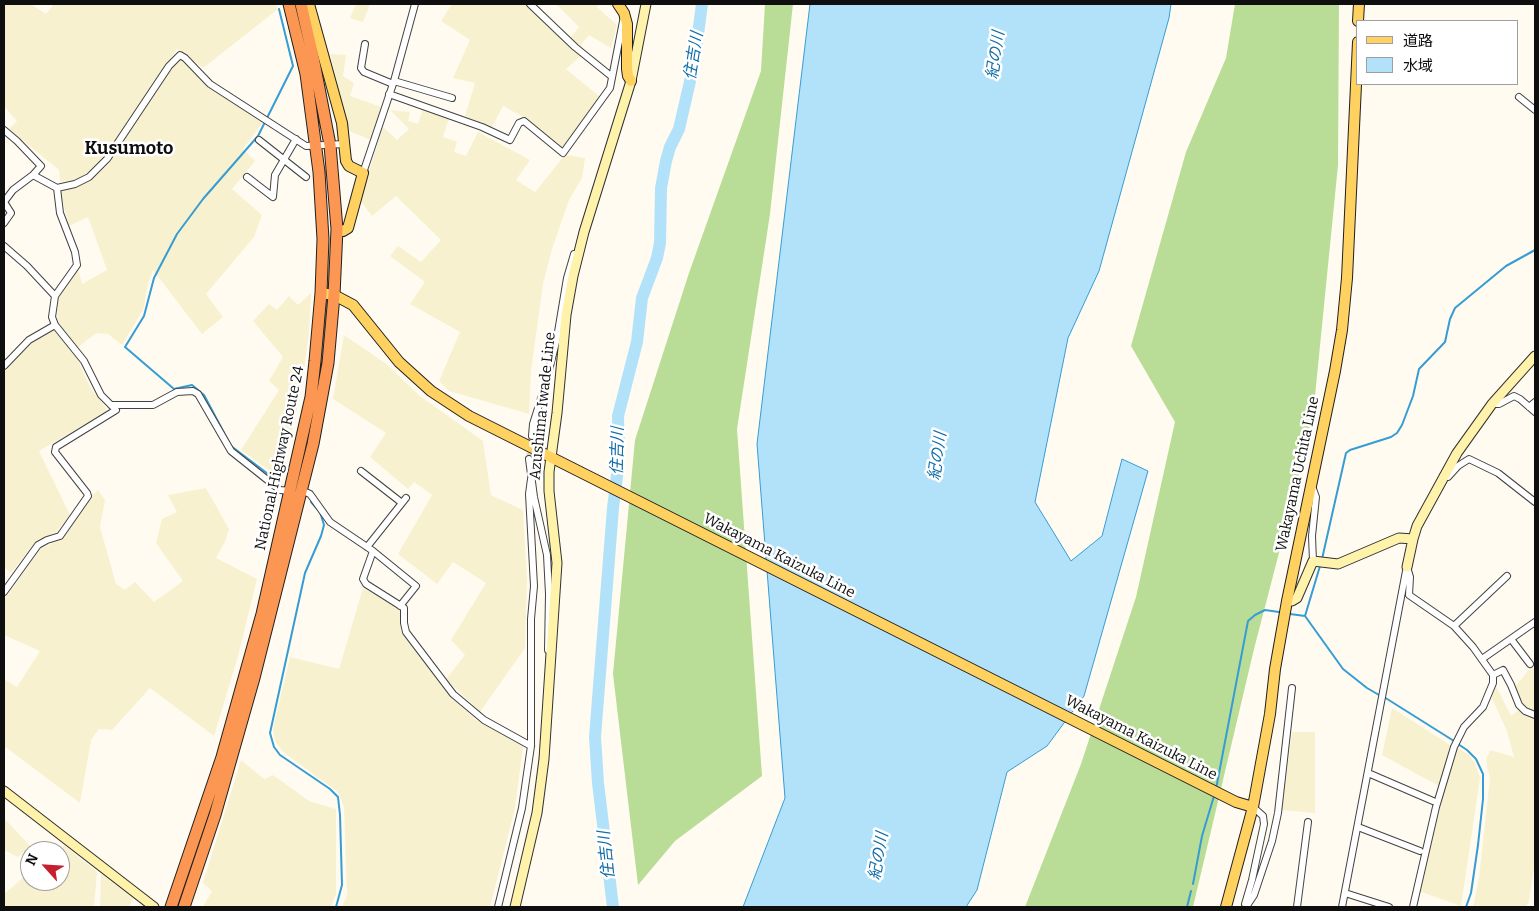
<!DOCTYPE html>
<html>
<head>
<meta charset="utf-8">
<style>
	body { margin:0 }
	#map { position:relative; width:1539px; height:911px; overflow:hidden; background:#fffbf0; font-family:Bitter,"Noto Sans JP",serif }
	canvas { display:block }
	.frame { position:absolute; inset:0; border:5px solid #0f0f0f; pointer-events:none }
	.legend { position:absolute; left:1356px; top:20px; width:162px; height:65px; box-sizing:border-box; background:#fff; border:1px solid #9f9f9f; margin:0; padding:6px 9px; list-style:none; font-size:15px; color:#0f0f0f }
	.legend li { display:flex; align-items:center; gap:10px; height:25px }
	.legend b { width:25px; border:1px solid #9f9f9f }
	.north { position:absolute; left:20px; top:841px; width:50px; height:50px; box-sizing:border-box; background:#fff; border:1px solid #9f9f9f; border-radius:50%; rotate:296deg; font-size:14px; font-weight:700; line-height:20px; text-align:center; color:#0f0f0f }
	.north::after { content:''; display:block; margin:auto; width:18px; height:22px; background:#c61f2f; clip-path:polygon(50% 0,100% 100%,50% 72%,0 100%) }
</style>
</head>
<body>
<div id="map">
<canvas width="1539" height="911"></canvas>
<div class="frame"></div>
<ul class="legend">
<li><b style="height:6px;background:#fed161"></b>道路</li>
<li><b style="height:14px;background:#b2e2f9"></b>水域</li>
</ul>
<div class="north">N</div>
</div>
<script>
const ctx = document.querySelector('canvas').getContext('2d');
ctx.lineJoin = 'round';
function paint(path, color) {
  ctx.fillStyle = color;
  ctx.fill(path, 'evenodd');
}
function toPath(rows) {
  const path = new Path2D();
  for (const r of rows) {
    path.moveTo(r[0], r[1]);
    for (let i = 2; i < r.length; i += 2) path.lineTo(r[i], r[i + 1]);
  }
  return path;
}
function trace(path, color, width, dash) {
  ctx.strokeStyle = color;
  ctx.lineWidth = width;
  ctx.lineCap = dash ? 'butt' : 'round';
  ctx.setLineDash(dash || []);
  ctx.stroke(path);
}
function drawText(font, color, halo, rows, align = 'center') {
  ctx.font = font + ' Bitter,"Noto Sans JP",serif';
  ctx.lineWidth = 5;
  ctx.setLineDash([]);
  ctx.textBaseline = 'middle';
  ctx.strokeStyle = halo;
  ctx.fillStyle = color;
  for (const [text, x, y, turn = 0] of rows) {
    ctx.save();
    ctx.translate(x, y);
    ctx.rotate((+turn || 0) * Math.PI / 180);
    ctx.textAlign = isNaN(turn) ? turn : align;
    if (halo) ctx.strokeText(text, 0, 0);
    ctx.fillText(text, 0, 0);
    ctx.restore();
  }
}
paint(toPath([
	[4,4,31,4,46,14,54,4,276,4,278,9,203,68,177,49,103,158,91,170,76,180,60,182,59,170,9,129,17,121,4,106],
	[356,4,370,4,363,22,350,18],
	[452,4,526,4,581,56,566,69,600,97,562,148,525,118,503,106,492,127,465,116,475,83,453,78,470,40,441,21],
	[556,4,600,4,597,7,617,25,611,48,589,35,579,47,570,38,579,27],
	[330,54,346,55,343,76,354,83,350,96,381,107,371,140,349,131],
	[177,60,183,60,212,90,263,122,243,149,255,161,232,189,262,215,254,237,206,294,223,317,202,334,153,270,148,284,143,310,122,345,108,334,96,333,77,348,60,328,57,315,58,299,78,269,82,284,107,270,88,217,69,226,60,192,92,179,109,164,170,69],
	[423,109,449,118,443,137,457,142,454,152,466,156,478,132,530,160,516,180,535,192,565,155,585,158,582,178,569,200,552,249,543,284,531,371,529,414,449,391,439,381,460,332,410,304,425,282,390,256,398,246,421,262,441,240,396,196,372,216,360,200,383,127,397,140,409,129,390,110,410,112,408,121,418,124],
	[311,293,309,333,304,369,297,409,280,478,241,450,279,390,269,381,283,357,253,321,269,304,277,310,289,296,298,305],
	[53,329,77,359,90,387,108,411,39,451,70,515,56,532,36,541,11,573,4,567,4,372,29,344],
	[344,335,385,363,420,396,483,441,491,495,523,510,527,580,525,648,480,712,446,679,465,655,451,640,486,583,453,562,437,584,398,554,432,495,414,482,408,489,370,457,386,433,333,399],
	[206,488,229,529,225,542,216,558,257,579,238,656,214,736,150,688,112,730,99,729,91,740,80,803,4,746,4,679,17,687,40,651,4,635,4,600,41,548,62,539,92,496,98,490,105,500,100,527,116,584,125,590,135,582,154,602,183,581,156,543,162,519,177,512,168,495],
	[363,588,400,610,401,630,450,696,476,720,523,746,515,808,490,907,342,907,347,895,344,807,338,792,283,752,275,741,273,729,290,657,339,669],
	[1535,662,1535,712,1524,706,1515,687],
	[1495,684,1511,716,1520,709,1535,717,1535,861,1529,901,1526,907,1473,907,1479,878,1490,778,1486,761,1490,750,1514,757,1507,731,1491,696],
	[1392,708,1450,745,1439,786,1382,755],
	[1292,732,1315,732,1315,813,1282,810],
	[1456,747,1469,755,1475,763,1480,778,1461,906,1418,891],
	[241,760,264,779,273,775,309,801,336,809,336,894,331,907,203,907,212,891,203,883],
	[4,818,31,847,18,857,4,850],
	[64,845,97,872,94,907,4,907,4,894,30,872,30,881,60,881,60,851,57,851],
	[101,873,133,898,129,907,100,907]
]), '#f7f1cf');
paint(toPath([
	[765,4,793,4,770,214,737,429,762,776,675,841,638,885,613,674,635,440,689,273,761,71],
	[1235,4,1339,4,1338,165,1312,426,1254,649,1193,907,1025,907,1081,764,1136,597,1175,422,1131,346,1186,152,1226,58]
]), '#b9dd96');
const water = toPath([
	[810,4,1171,4,1169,18,1099,271,1068,338,1035,502,1071,561,1102,536,1122,459,1148,471,1084,696,1047,746,1007,772,977,890,966,907,743,907,785,798,757,444,810,4]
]);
paint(water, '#b2e2f9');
trace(water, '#369cd4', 1);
trace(toPath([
	[279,9,293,66,258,136,203,199,177,234,154,278,144,316,125,347,174,389,192,385,204,395,231,446,280,483],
	[311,502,320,512,324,525,321,536,305,573,270,733,274,747,280,755,330,789,338,797,340,815,342,885,336,907],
	[1322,559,1346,453,1350,450,1391,437,1397,433,1402,425,1413,396,1419,369,1445,342,1450,319,1455,308,1506,266,1535,250],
	[1290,614,1305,616,1343,669,1367,688,1379,695],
	[1305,616,1320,566],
	[1384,697,1454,741],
	[1458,744,1467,750,1476,759,1483,774,1483,799,1478,845,1471,893,1466,907],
	[1216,789,1248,621,1255,615,1265,610,1279,612],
	[1193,884,1202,836,1214,796],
	[1187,907,1191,891]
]), '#369cd4', 2);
trace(toPath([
	[613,907,598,783,595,737,613,508,619,460,618,416,637,342,642,298,657,258,660,243,661,188,666,161,670,147,679,129,694,64,702,4]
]), '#b2e2f9', 12);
trace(toPath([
	[529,459,532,436]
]), '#dbd8ce', 6, [6, 3]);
const street = toPath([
	[530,4,575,47,611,76],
	[365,44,361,68,364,72,393,84],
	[394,81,452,98],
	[389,94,482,127,510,140,519,123,524,121,563,153,610,88,624,16],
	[1519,97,1535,110],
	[4,130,17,141,41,166,33,175],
	[259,140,306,177],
	[363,173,394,81,415,4],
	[247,177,273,197,275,175,296,139],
	[4,202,13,190,33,175,57,188,75,184,89,177,107,159,169,66,180,55,185,58,210,84,306,146,344,144],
	[4,202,11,213,4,223],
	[4,246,27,266,55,296],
	[4,366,29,340,55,325],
	[1492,404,1499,404,1514,396,1520,399,1535,412],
	[111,405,153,405,177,392,193,391,198,394,231,451,280,490,291,491],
	[1529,407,1535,402],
	[532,436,533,424,545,386,557,338,567,278,574,254],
	[529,459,534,497,547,555,549,594,548,650],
	[361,471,402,503],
	[1443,476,1448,477,1458,466,1469,459,1498,473,1535,502],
	[1312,486,1316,497,1312,536,1313,561],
	[301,490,310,494,330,522,373,551,363,579,366,584,404,608,404,623,406,632,453,694,484,720,531,746],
	[367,547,406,498],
	[373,551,416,586,400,606],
	[1407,567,1410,577,1409,595,1454,626,1473,647,1493,675,1493,683,1483,707,1464,727,1454,747,1436,807,1413,907],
	[4,592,38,545,47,540,60,536,88,496,87,493,55,452,56,447,116,410,101,395,84,361,55,325,52,317,55,296,77,265,75,252,60,213,57,188],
	[1454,626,1507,576],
	[1511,639,1530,664],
	[1482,659,1535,622],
	[1493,675,1503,670,1511,685,1519,705,1525,711,1535,715],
	[1368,773,1433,801],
	[1358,827,1420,851],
	[1345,893,1389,907],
	[1245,904,1252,880,1264,824,1263,816,1253,807],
	[498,907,522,808,531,746,531,619,534,586,529,494,531,479],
	[1246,907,1254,895,1272,841,1278,813,1292,688],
	[1297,907,1308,822],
	[1342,907,1406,571]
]);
const secondary = toPath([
	[1407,567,1413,539,1417,526,1457,453,1492,404,1535,356],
	[1287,601,1292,601,1297,598,1313,561,1338,564,1399,538,1413,539],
	[4,791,154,907],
	[515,907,537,813,544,759,557,563,549,491,549,472,557,413,566,315,573,276,584,232,631,81,646,4]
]);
const primary = toPath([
	[309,4,342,123,346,161,349,166,363,173,348,228,343,231,337,231],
	[618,4,624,13,627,24,627,69,628,76,631,81],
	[1358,21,1359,4],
	[321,293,334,295,353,305,399,362,431,391,469,416,1236,802,1253,807],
	[1226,907,1253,807,1270,714,1275,669,1287,601,1335,371,1342,330,1347,278,1358,42]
]);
const highway = toPath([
	[171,907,222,757,262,614,311,397,315,361,321,293,323,239,319,172,306,74,289,4],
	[184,907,215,815,254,678,313,444,328,363,334,295,337,229,330,145,313,57,301,4]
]);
trace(street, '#424242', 8);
trace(secondary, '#313131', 11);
trace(primary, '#202020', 12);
trace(highway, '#202020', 13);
trace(street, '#fff', 6);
trace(secondary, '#fff2ab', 9);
trace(primary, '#fed161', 10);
trace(highway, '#fb9753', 11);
drawText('15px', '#0f0f0f', '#fff', [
	["Azushima Iwade Line",543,406,-84],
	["National Highway Route 24",280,458,-78],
	["Wakayama Uchita Line",1298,474,-78],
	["Wakayama Kaizuka Line",779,556,27],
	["Wakayama Kaizuka Line",1141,738,27]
]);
drawText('italic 16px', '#116da7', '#fff', [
	["紀の川",996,55,-82],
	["住吉川",694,56,-81],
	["住吉川",618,451,-89],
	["紀の川",938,456,-82],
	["住吉川",607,855,-96],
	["紀の川",879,856,-80]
]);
drawText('bold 18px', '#0f0f0f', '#fff', [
	["Kusumoto",129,149]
]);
</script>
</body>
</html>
